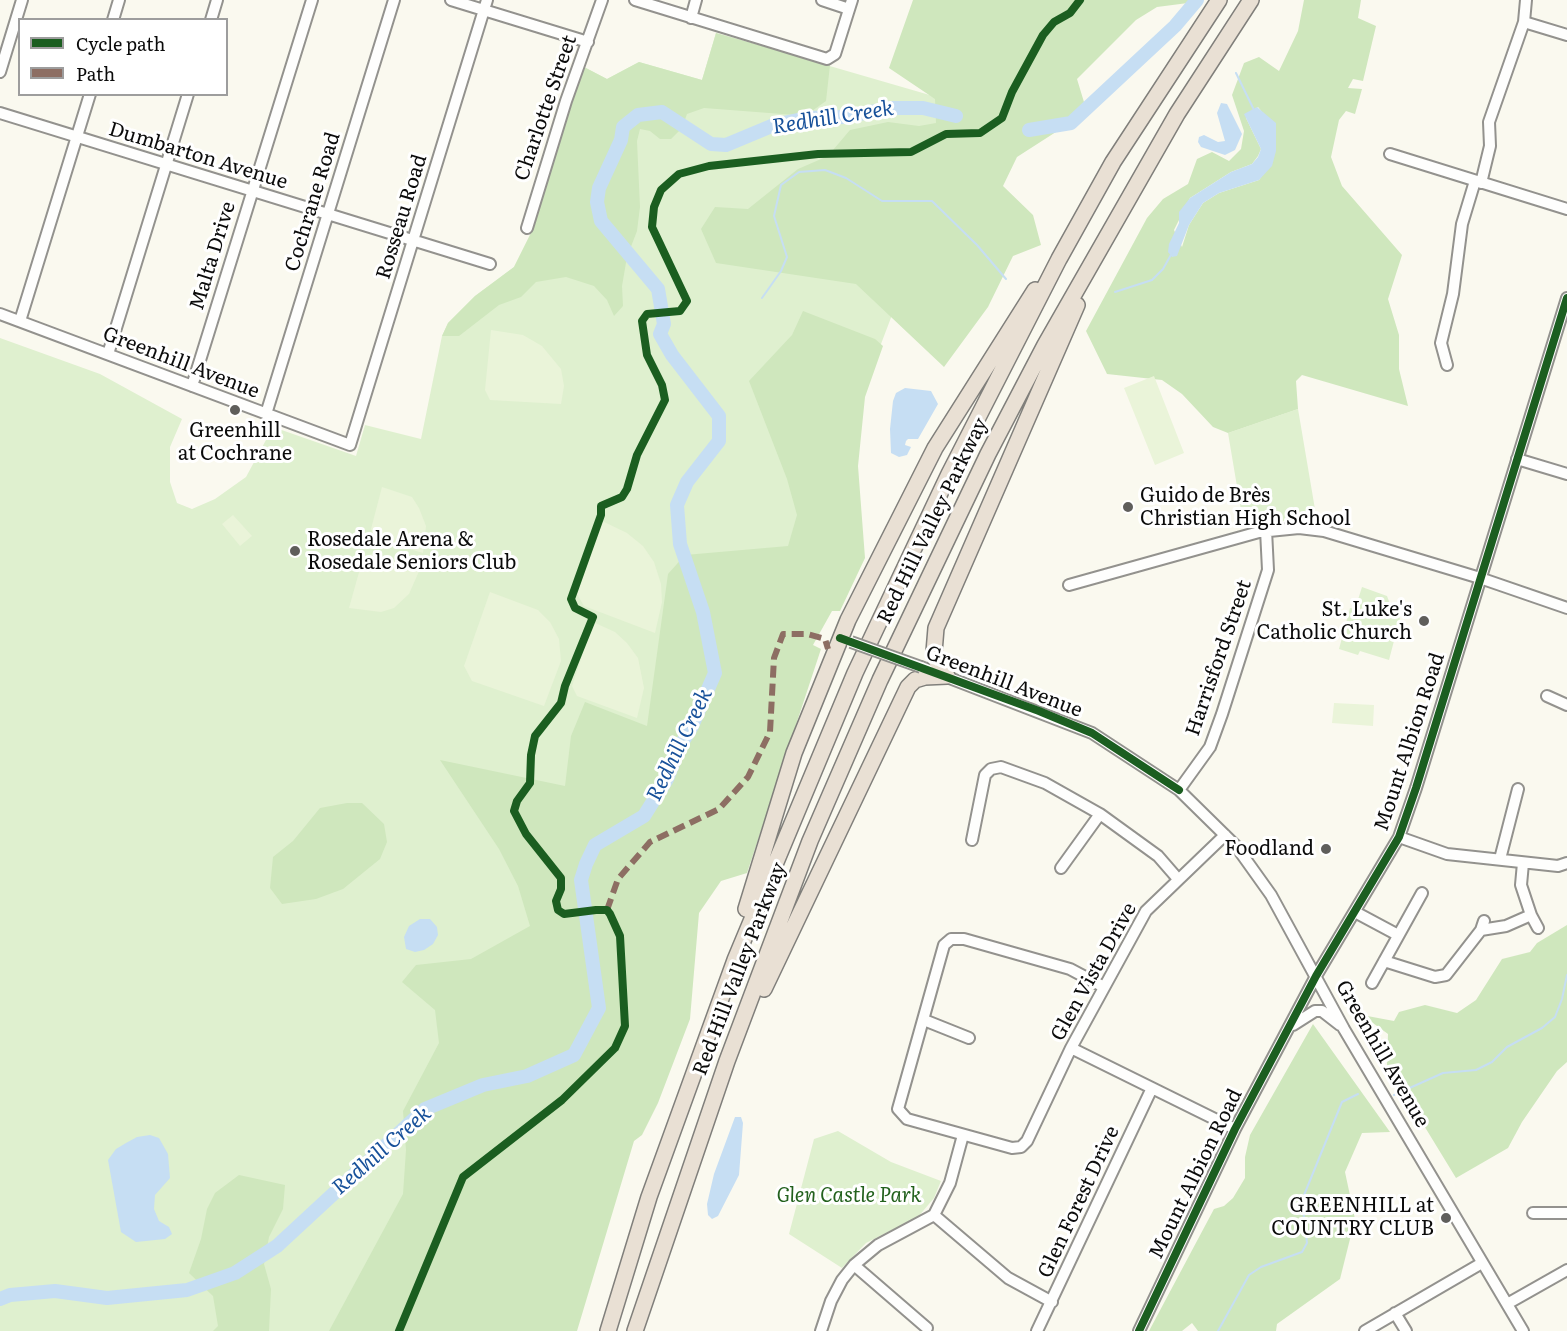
<!DOCTYPE html>
<html>
<head>
<meta charset="utf-8">
<style>
	body { margin:0 }
	#map { position:relative; width:1567px; height:1331px; overflow:hidden; background:#faf9ef; font-family:Literata,serif }
	canvas { display:block }
	.legend { position:absolute; left:18px; top:18px; width:210px; height:78px; box-sizing:border-box; background:#fff; border:2px solid #9d9d9d; margin:0; padding:8px 10px; list-style:none; font-size:18px; color:#0b0b0b }
	.legend li { display:flex; align-items:center; gap:12px; height:30px }
	.legend b { width:30px; border:2px solid #9d9d9d }
</style>
</head>
<body>
<div id="map">
<canvas width="1567" height="1331"></canvas>
<ul class="legend">
<li><b style="height:8px;background:#1b5e20"></b>Cycle path</li>
<li><b style="height:8px;background:#8d6e63"></b>Path</li>
</ul>
</div>
<script>
const ctx = document.querySelector('canvas').getContext('2d');
ctx.lineJoin = 'round';
function paint(path, color) {
  ctx.fillStyle = color;
  ctx.fill(path, 'evenodd');
}
function toPath(rows) {
  const path = new Path2D();
  for (const r of rows) {
    path.moveTo(r[0], r[1]);
    for (let i = 2; i < r.length; i += 2) path.lineTo(r[i], r[i + 1]);
  }
  return path;
}
function trace(path, color, width, dash) {
  ctx.strokeStyle = color;
  ctx.lineWidth = width;
  ctx.lineCap = dash ? 'butt' : 'round';
  ctx.setLineDash(dash || []);
  ctx.stroke(path);
}
function drawText(font, color, halo, rows, align = 'center') {
  ctx.font = font + ' Literata,serif';
  ctx.lineWidth = 6;
  ctx.setLineDash([]);
  ctx.textBaseline = 'middle';
  ctx.strokeStyle = halo;
  ctx.fillStyle = color;
  for (const [text, x, y, turn = 0] of rows) {
    ctx.save();
    ctx.translate(x, y);
    ctx.rotate((+turn || 0) * Math.PI / 180);
    ctx.textAlign = isNaN(turn) ? turn : align;
    if (halo) ctx.strokeText(text, 0, 0);
    ctx.fillText(text, 0, 0);
    ctx.restore();
  }
}
paint(toPath([
	[716,33,971,107,821,502,528,934,399,1331,0,1331,0,338,100,374,182,419,170,447,170,482,177,503,192,509,215,499,246,477,273,427,356,456,365,425,421,439,442,336,448,323,475,296,514,267,532,231,572,96,584,67,607,79,639,62,702,80],
	[1298,409,1317,521,1278,521,1244,528,1228,433],
	[1362,587,1387,596,1393,612,1400,618,1389,660,1360,651,1358,655,1339,649,1350,608,1355,609],
	[838,1131,891,1162,941,1181,934,1198,918,1217,866,1243,842,1268,789,1234,814,1139]
]), '#dff0cf');
paint(toPath([
	[913,0,1190,0,1188,3,1157,7,1136,20,1077,79,1087,112,1017,157,1003,186,1033,215,1041,245,1013,256,988,307,944,367,856,284,716,263,701,229,715,207,748,209,798,169,828,156,850,130,888,122,919,126,936,123,935,99,889,68],
	[1304,0,1361,0,1358,18,1376,26,1363,81,1353,79,1348,88,1362,89,1355,114,1346,111,1339,120,1331,157,1342,186,1402,255,1388,299,1399,335,1399,369,1408,406,1302,375,1296,381,1298,409,1228,433,1213,427,1182,394,1162,380,1107,374,1086,331,1147,218,1163,199,1188,184,1197,159,1212,152,1229,161,1241,149,1244,131,1232,95,1244,63,1259,57,1279,71,1298,31],
	[1258,107,1262,112,1267,169,1259,180,1219,193,1203,203,1189,225,1182,247,1174,230,1190,198,1231,172,1252,164,1258,156,1261,149,1246,118],
	[716,33,830,65,826,101,809,113,795,115,704,108,687,114,682,128,671,139,660,139,650,131,640,129,637,141,640,207,637,231,627,257,622,286,623,306,614,316,607,300,594,286,566,277,536,282,521,297,499,305,459,336,442,336,448,323,475,296,514,267,532,231,572,96,584,67,607,79,639,62,702,80],
	[803,311,875,339,883,346,865,397,858,466,865,558,840,611,832,611,813,645,821,649,747,873,721,881,699,913,690,1019,658,1103,642,1135,634,1141,577,1331,329,1331,403,1194,406,1150,403,1111,439,1043,435,1010,402,982,416,965,471,959,530,926,518,886,499,849,440,760,565,786,571,736,585,702,647,726,668,574,685,555,788,546,797,515,787,479,749,381,792,335],
	[347,803,362,803,384,824,387,842,380,859,343,889,316,899,282,904,270,888,273,857,293,841,320,808],
	[1567,925,1567,1062,1557,1071,1522,1122,1508,1148,1456,1178,1387,1065,1388,1034,1362,1015,1394,1021,1399,1012,1425,1005,1457,1013,1476,1000,1502,959,1530,952,1537,943],
	[1313,1024,1390,1132,1362,1133,1345,1172,1355,1219,1340,1279,1277,1324,1276,1331,1198,1331,1192,1323,1182,1331,1149,1331,1214,1209,1224,1206,1233,1198,1245,1178,1245,1157,1250,1135],
	[239,1175,285,1185,283,1209,269,1237,264,1264,271,1289,269,1331,213,1331,218,1326,213,1296,189,1273,201,1239,207,1209,215,1193]
]), '#cfe7bd');
paint(toPath([
	[491,330,523,335,542,346,561,369,564,386,561,404,490,400,485,390],
	[1154,376,1184,453,1155,465,1124,388],
	[382,487,412,497,419,508,426,526,423,553,376,539,371,529],
	[233,515,252,536,240,546,222,524],
	[602,521,627,533,643,546,654,562,661,584,662,602,655,633,584,606,577,594],
	[371,554,420,569,409,594,394,608,381,612,349,608,363,558],
	[490,592,538,610,550,622,559,639,561,661,544,706,472,681,464,666],
	[593,622,615,632,627,643,638,658,644,688,637,718,577,696,572,686],
	[1334,703,1374,705,1373,726,1332,723]
]), '#eaf4d9');
paint(toPath([
	[1221,103,1227,104,1242,134,1235,150,1225,155,1201,147,1198,142,1199,137,1204,135,1218,142,1225,141,1217,113],
	[1257,107,1276,123,1276,151,1272,166,1259,180,1219,193,1203,203,1189,225,1177,256,1172,257,1168,252,1169,244,1179,223,1179,212,1190,198,1231,172,1252,164,1258,157,1261,149,1244,114],
	[905,388,931,391,938,404,918,439,908,439,906,441,905,445,911,447,907,455,899,457,891,453,890,429,893,401,896,393],
	[420,919,430,919,437,927,438,935,433,944,424,950,415,952,406,949,404,937,409,926],
	[735,1117,741,1117,743,1123,739,1175,718,1216,712,1219,708,1215,707,1204,714,1174],
	[150,1135,159,1138,168,1154,170,1178,155,1195,154,1209,159,1221,169,1227,172,1234,165,1239,136,1242,121,1232,108,1160,116,1149,126,1143,137,1137]
]), '#c6def3');
trace(toPath([
	[1236,73,1254,110],
	[1115,292,1152,280,1163,269,1172,253],
	[762,298,781,271,787,257,774,216,781,185,799,172,825,170,846,178,882,201,932,201,977,245,1006,279],
	[1394,1095,1443,1073,1476,1070,1492,1062,1507,1047,1542,1028,1555,1017,1562,999,1567,975],
	[1218,1331,1249,1275,1261,1267,1302,1252,1307,1243,1302,1200,1342,1102,1358,1094]
]), '#c6def3', 2);
trace(toPath([
	[1029,130,1071,123,1175,26,1197,0],
	[0,1299,10,1295,55,1291,107,1298,187,1290,235,1273,277,1246,425,1109,483,1085,527,1076,574,1055,599,1008,581,880,586,864,595,845,644,816,667,779,679,748,692,726,715,673,703,612,680,544,677,505,687,482,719,441,719,416,672,355,660,334,664,324,658,289,601,221,597,202,599,188,621,140,623,127,638,115,662,112,711,144,726,145,774,125,807,118,845,117,890,108,923,108,956,116]
]), '#c6def3', 14);
const minor = toPath([
	[451,0,588,42],
	[635,0,827,59,835,54,852,0],
	[822,0,849,9],
	[691,18,696,0],
	[113,20,119,0],
	[211,20,217,0],
	[1524,22,1567,35],
	[0,72,22,0],
	[0,113,490,264],
	[1390,154,1567,209],
	[1481,183,1490,146,1489,122,1524,22,1526,0],
	[527,228,566,101,602,0],
	[0,314,350,445,487,0],
	[20,321,90,94],
	[108,354,188,94],
	[1447,365,1441,343,1453,294,1462,224,1475,181],
	[192,386,312,0],
	[266,414,394,0],
	[1517,459,1567,474],
	[1069,585,1259,532,1299,528,1324,531,1480,578,1567,608],
	[921,667,1092,733,1179,790,1236,846,1271,895,1344,1029,1523,1331],
	[1547,696,1567,705],
	[1179,790,1210,747,1222,714,1268,570,1266,530],
	[1399,837,1447,854,1558,866,1567,863],
	[972,840,985,775,991,769,1001,767,1045,783,1100,814,1158,856,1178,879],
	[1500,859,1518,789],
	[1523,863,1521,885,1531,915,1538,928],
	[1061,868,1100,814],
	[1355,912,1398,935],
	[1481,930,1506,926,1531,915],
	[1384,961,1435,977,1446,975,1481,930,1484,921],
	[1372,983,1422,893],
	[1104,987,1070,969,964,939,951,939,944,945,898,1109,907,1119,1012,1148,1021,1147,1027,1141,1071,1048,1146,911,1225,835],
	[924,1020,969,1038],
	[1293,1025,1315,1011,1322,1011,1340,1025],
	[1071,1048,1235,1129],
	[1533,1213,1566,1213],
	[934,1215,1008,1278,1052,1302],
	[854,1265,927,1328],
	[1507,1304,1567,1270],
	[1395,1313,1406,1331],
	[821,1331,831,1301,842,1280,854,1265,878,1245,934,1215,950,1183,963,1135],
	[1037,1331,1152,1088],
	[1139,1331,1235,1129,1316,976,1399,837,1416,788,1567,298],
	[1365,1331,1482,1263]
]);
const highway = toPath([
	[947,676,936,660,934,652,936,628,1077,305],
	[746,909,794,753,848,620,935,448,1035,290],
	[764,989,908,687,915,680,925,677,947,676],
	[608,1331,649,1197,735,960,855,673,949,474,1059,259,1113,162,1219,0],
	[635,1331,727,1061,810,841,880,680,988,454,1045,345,1177,114,1251,0]
]);
trace(minor, '#93928e', 14);
trace(highway, '#807f7b', 18);
trace(minor, '#fefefd', 10);
trace(highway, '#e9e0d4', 15);
const minorBridge = toPath([
	[851,642,921,667]
]);
trace(minorBridge, '#93928e', 14, []);
trace(minorBridge, '#fefefd', 10);
trace(toPath([
	[607,910,618,879,650,842,719,809,748,777,770,732,774,658,783,634,807,634,825,639,828,649]
]), '#8d6e63', 6, [12, 6]);
trace(toPath([
	[840,638,1039,711,1092,733,1179,790],
	[399,1331,463,1177,562,1100,615,1048,625,1026,620,936,610,914,607,910,596,910,564,914,558,910,556,901,561,889,561,878,526,834,514,811,517,801,530,783,531,755,535,736,561,703,565,686,593,617,575,608,571,599,601,515,601,506,622,497,627,489,637,455,665,400,662,385,647,355,642,321,647,314,680,311,687,301,652,227,654,207,661,190,679,174,709,166,818,154,911,152,946,134,980,133,1002,118,1012,92,1043,35,1054,22,1070,13,1080,0],
	[1139,1331,1235,1129,1316,976,1399,837,1416,788,1567,298]
]), '#1b5e20', 8);
for (const [x, y, r, color] of [
	[235,410,6,"#5f5e5b"],
	[1128,507,6,"#5f5e5b"],
	[295,551,6,"#5f5e5b"],
	[1424,621,6,"#5f5e5b"],
	[1326,849,6,"#5f5e5b"],
	[1446,1218,6,"#5f5e5b"]
]) {
  const dot = new Path2D();
  dot.arc(x, y, r, 0, 2 * Math.PI);
  ctx.fillStyle = color;
  ctx.fill(dot);
  trace(dot, '#fff', 2);
}
drawText('20px', '#0b0b0b', '#fff', [
	["Charlotte Street",546,108,-71],
	["Dumbarton Avenue",198,156,17],
	["Cochrane Road",313,202,-73],
	["Rosseau Road",402,217,-73],
	["Malta Drive",213,256,-73],
	["Greenhill Avenue",181,363,21],
	["Red Hill Valley Parkway",933,521,-64],
	["Harrisford Street",1219,658,-71],
	["Greenhill Avenue",1004,682,21],
	["Mount Albion Road",1410,742,-72],
	["Red Hill Valley Parkway",740,969,-69],
	["Glen Vista Drive",1094,972,-61],
	["Greenhill Avenue",1382,1054,60],
	["Mount Albion Road",1196,1174,-64],
	["Glen Forest Drive",1079,1202,-65]
]);
drawText('20px', '#0b0b0b', '#fff', [
	["Greenhill",235,431,"center"],
	["at Cochrane",235,454,"center"],
	["Guido de Brès",1140,496,"left"],
	["Christian High School",1140,519,"left"],
	["Rosedale Arena &",307,540,"left"],
	["Rosedale Seniors Club",307,563,"left"],
	["St. Luke's",1412,610],
	["Catholic Church",1412,633],
	["Foodland",1314,849],
	["GREENHILL at",1434,1206],
	["COUNTRY CLUB",1434,1229]
], 'right');
drawText('italic 20px', '#23611d', '#fff', [
	["Glen Castle Park",849,1196]
]);
drawText('italic 21px', '#18519a', '#fff', [
	["Redhill Creek",833,118,-9],
	["Redhill Creek",680,745,-64],
	["Redhill Creek",382,1151,-41]
]);
</script>
</body>
</html>
